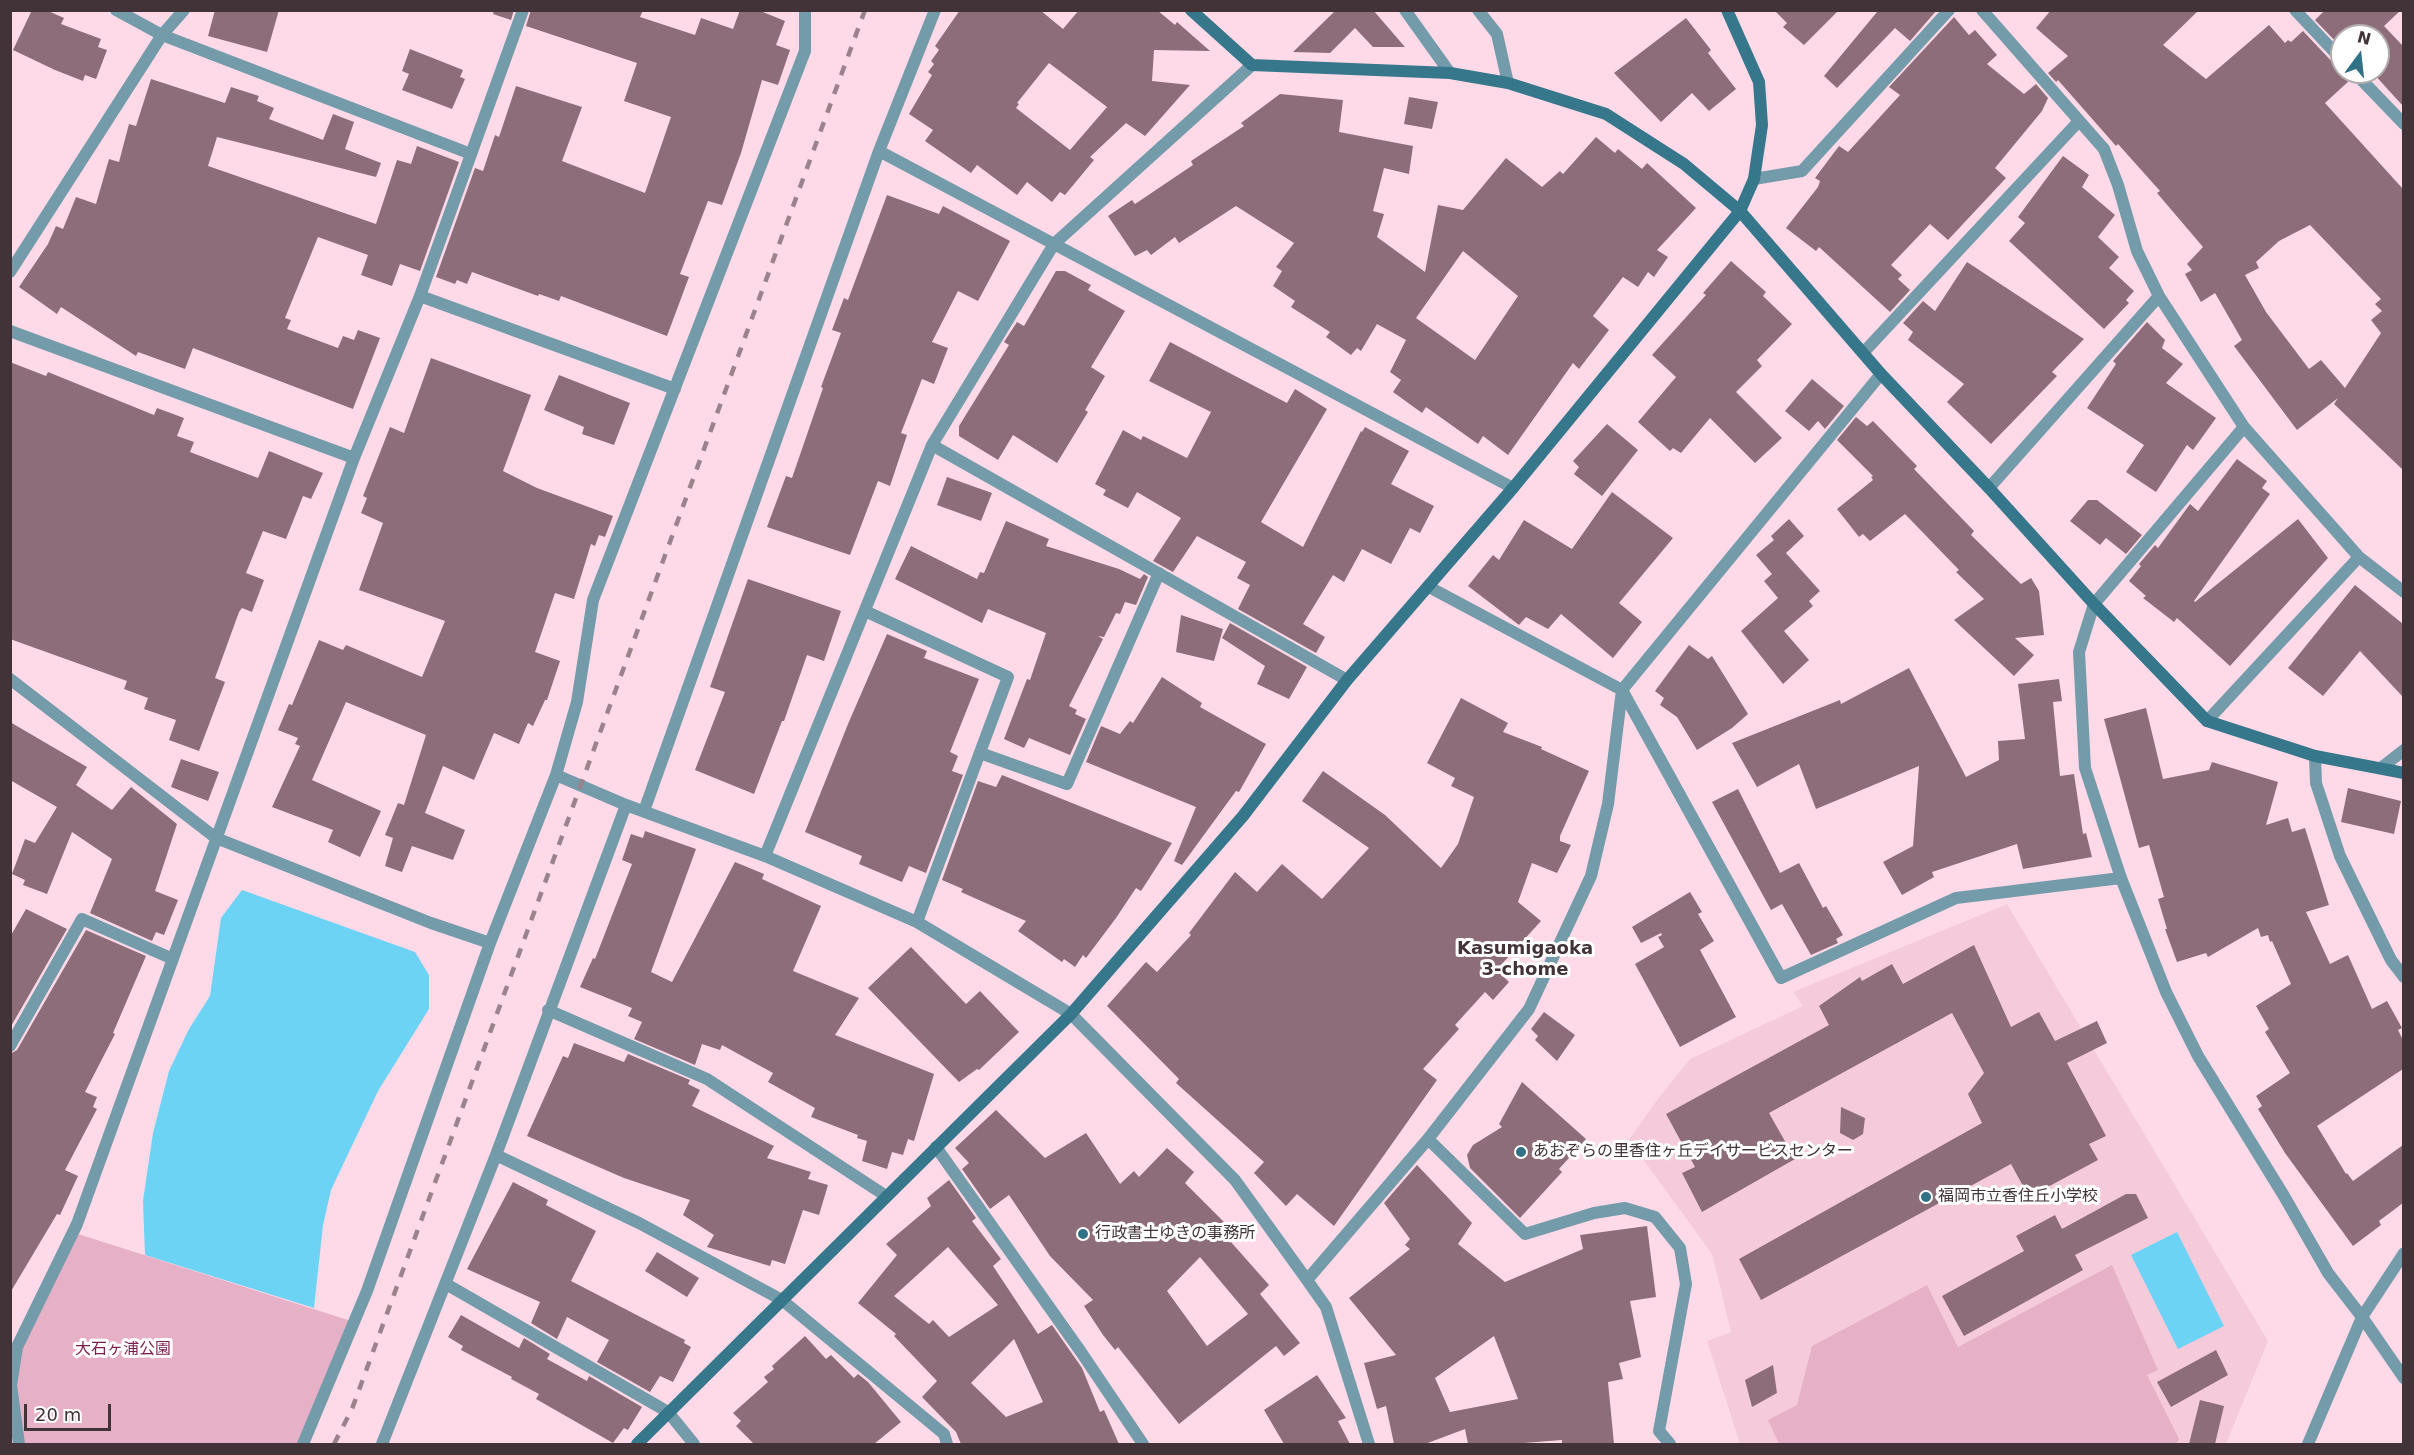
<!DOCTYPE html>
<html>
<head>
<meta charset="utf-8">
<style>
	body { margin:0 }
	#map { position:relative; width:2414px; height:1455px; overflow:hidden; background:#fedae8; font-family:"DejaVu Sans",sans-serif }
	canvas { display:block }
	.frame { position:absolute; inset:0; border:12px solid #413338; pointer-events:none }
	.north { position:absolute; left:2330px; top:24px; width:60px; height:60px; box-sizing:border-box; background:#fff; border:2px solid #b3adaf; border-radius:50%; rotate:15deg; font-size:16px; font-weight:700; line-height:24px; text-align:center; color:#413338 }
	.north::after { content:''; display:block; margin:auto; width:21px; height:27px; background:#317185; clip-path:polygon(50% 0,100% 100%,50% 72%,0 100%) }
	.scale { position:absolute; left:24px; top:1404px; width:87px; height:27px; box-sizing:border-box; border:3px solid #413338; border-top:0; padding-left:8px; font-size:18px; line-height:21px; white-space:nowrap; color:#413338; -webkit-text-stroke:4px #fff; paint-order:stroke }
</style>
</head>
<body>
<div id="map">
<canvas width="2414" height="1455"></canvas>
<div class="frame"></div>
<div class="north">N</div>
<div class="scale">20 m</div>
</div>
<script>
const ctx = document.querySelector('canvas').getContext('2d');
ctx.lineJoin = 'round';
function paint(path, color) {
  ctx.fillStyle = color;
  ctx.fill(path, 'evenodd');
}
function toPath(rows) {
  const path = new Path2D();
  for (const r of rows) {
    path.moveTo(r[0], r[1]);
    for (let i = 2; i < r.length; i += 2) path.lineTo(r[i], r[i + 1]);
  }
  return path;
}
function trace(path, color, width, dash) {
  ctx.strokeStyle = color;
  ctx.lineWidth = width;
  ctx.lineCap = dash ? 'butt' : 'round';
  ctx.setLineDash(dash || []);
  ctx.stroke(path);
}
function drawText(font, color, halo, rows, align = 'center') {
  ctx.font = font + ' "DejaVu Sans","Noto Sans JP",sans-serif';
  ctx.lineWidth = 6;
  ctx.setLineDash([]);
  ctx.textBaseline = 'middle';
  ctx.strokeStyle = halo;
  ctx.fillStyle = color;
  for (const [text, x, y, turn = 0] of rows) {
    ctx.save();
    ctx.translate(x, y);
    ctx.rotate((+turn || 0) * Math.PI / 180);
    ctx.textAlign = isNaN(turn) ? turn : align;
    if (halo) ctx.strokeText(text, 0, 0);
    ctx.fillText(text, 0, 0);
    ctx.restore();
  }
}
paint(toPath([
	[2007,904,2268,1341,2226,1444,1740,1444,1707,1341,1731,1332,1712,1254,1629,1140,1657,1100,1690,1059,1803,1006,1793,992]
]), '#f5cbdb');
paint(toPath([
	[75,1233,351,1321,299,1444,22,1444,13,1385,18,1349],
	[2112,1265,2158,1370,2147,1375,2179,1439,2176,1444,1779,1444,1768,1420,1797,1405,1812,1346,1927,1285,1958,1347]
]), '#e6b1c6');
paint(toPath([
	[242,890,415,952,429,975,429,1009,378,1091,331,1190,323,1225,314,1308,145,1255,143,1201,153,1133,169,1071,189,1029,210,996,221,918],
	[2177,1232,2224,1326,2178,1349,2131,1255]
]), '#6cd3f5');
paint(toPath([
	[32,10,46,10,64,18,61,24,101,39,98,47,107,50,96,79,85,75,83,81,55,70,13,50],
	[215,10,279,10,267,52,208,36],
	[494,10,514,10,511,20,493,14],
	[531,10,643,10,640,17,695,35,701,18,733,29,740,10,758,10,785,21,776,45,790,50,778,85,762,80,741,153,722,205,708,201,680,274,689,277,667,336,561,296,559,301,539,294,538,296,472,272,467,284,457,280,455,284,436,277,475,168,483,171,495,135,499,137,516,86,582,107,562,161,645,193,671,117,624,101,637,63,526,26],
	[960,10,1040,10,1063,29,1079,10,1157,10,1175,25,1177,22,1210,51,1154,50,1152,81,1190,85,1145,136,1126,123,1090,157,1094,160,1065,195,1060,192,1052,202,1027,182,1017,195,977,165,971,173,925,141,933,130,909,114,932,75,928,72,934,64,931,61,939,50,935,46],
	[1049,63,1107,107,1070,150,1016,108,1019,104,1017,103],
	[1336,10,1373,10,1405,47,1373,47,1355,28,1330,53,1293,52],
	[1774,10,1839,10,1804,45,1783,27,1787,23],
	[1875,10,1937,10,1910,41,1895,28,1837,88,1824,76,1877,12],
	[2051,10,2199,10,2163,45,2206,79,2269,25,2285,43,2288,40,2291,42,2303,31,2336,66,2342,68,2342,72,2346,72,2350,80,2325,103,2403,189,2403,470,2334,404,2338,398,2297,430,2234,346,2242,340,2215,293,2201,302,2185,274,2192,270,2187,264,2203,247,2157,193,2160,191,2118,144,2116,146,2058,80,2056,82,2048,73,2068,56,2036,28],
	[2310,225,2381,299,2375,304,2382,311,2371,320,2381,333,2345,388,2321,360,2309,369,2266,312,2245,275,2259,268,2256,262,2279,241],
	[2325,10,2401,10,2384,26,2403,46,2403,106,2372,72,2378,72,2378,36,2342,36,2342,48,2315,20],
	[1954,17,1969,35,1975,30,1997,55,1987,64,2024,94,2036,84,2048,98,2042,111,1995,168,2006,178,1948,240,1930,224,1891,265,1902,275,1898,279,1910,290,1890,312,1819,247,1816,251,1786,228,1818,187,1820,181,1815,178,1839,146,1848,152,1900,95,1889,87],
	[1686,18,1711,50,1708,53,1736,89,1709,111,1692,93,1661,122,1614,73],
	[410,49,463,70,460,77,465,79,452,109,402,90,409,74,402,71],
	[151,79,225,103,231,87,259,96,257,101,274,108,269,119,323,140,333,114,354,122,345,149,381,163,376,177,217,137,208,166,376,224,397,160,411,164,417,146,459,162,420,271,400,264,392,286,361,275,368,255,318,237,285,318,291,320,287,329,338,348,343,336,354,340,358,330,380,338,353,409,193,348,185,369,138,352,136,356,61,307,57,314,19,287,48,244,56,226,63,229,76,197,96,204,109,159,119,162,129,124,136,126],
	[1280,94,1343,100,1339,132,1413,146,1409,174,1384,168,1373,211,1384,214,1377,237,1425,272,1438,205,1463,210,1506,158,1542,187,1560,171,1563,174,1596,137,1615,153,1618,149,1642,169,1647,163,1696,208,1657,250,1668,257,1654,277,1648,272,1638,287,1623,277,1593,316,1609,330,1579,369,1573,363,1508,455,1483,436,1478,444,1426,407,1422,413,1393,392,1401,380,1390,372,1406,340,1377,324,1361,351,1357,348,1351,355,1326,337,1330,332,1291,307,1295,301,1273,286,1282,271,1276,267,1294,243,1236,206,1179,243,1175,237,1151,255,1147,250,1135,256,1108,216,1132,200,1135,204,1193,165,1191,161,1244,126,1241,123],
	[1463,251,1518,296,1475,360,1416,318],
	[1409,97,1438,102,1432,129,1404,124],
	[2063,156,2089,175,2082,187,2115,215,2098,237,2119,257,2109,268,2134,291,2126,300,2129,303,2104,329,2009,241,2025,223,2018,217],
	[887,195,939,214,943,206,1010,241,978,301,958,291,932,342,948,348,934,384,922,379,901,433,907,435,890,486,878,481,850,555,767,527,786,476,792,478,823,388,821,387,841,333,832,330,844,298,848,300],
	[1731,261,1766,292,1763,296,1792,324,1757,360,1762,366,1736,392,1782,438,1755,463,1710,418,1681,453,1673,448,1670,451,1638,422,1676,377,1652,355,1706,295,1703,293],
	[1967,262,2084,339,2052,372,2057,376,1991,444,1947,402,1964,384,1908,340,1913,332,1903,323,1923,301,1935,311],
	[1056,271,1065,271,1091,285,1088,290,1125,311,1091,367,1105,376,1085,410,1088,412,1057,463,1013,435,998,460,959,436,959,426,1009,345,1004,342,1017,322,1024,326],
	[2147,322,2165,340,2162,348,2183,364,2166,383,2216,418,2193,450,2187,445,2156,492,2126,472,2144,445,2087,408,2116,364,2113,361],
	[1170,342,1287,403,1295,389,1327,409,1261,522,1303,547,1361,431,1362,432,1365,427,1409,451,1391,484,1434,506,1420,533,1410,528,1391,564,1362,549,1344,582,1333,575,1303,624,1325,637,1316,653,1238,609,1250,585,1237,578,1246,562,1197,536,1173,572,1153,561,1181,518,1137,492,1128,508,1103,495,1106,490,1095,484,1123,430,1141,440,1143,436,1187,458,1211,412,1149,381],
	[431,358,531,395,503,471,537,488,613,516,605,537,599,535,595,546,591,544,574,599,555,593,535,652,560,661,547,700,545,700,533,726,528,723,519,744,494,733,474,780,443,766,425,813,465,830,453,860,412,846,402,872,385,866,393,838,385,835,398,803,404,805,426,735,346,702,312,780,381,811,360,857,328,842,333,830,272,807,300,746,295,744,298,738,278,730,289,704,292,705,319,640,343,650,346,645,422,677,445,621,359,590,383,523,361,513,367,498,363,496,390,427,404,433],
	[10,362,46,376,48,372,154,415,157,408,184,418,177,436,194,442,190,452,258,478,269,451,323,473,311,499,303,496,286,539,263,531,246,573,264,580,252,612,242,608,239,612,215,678,225,682,199,751,169,740,176,720,144,709,148,698,124,689,127,681,10,639],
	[559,375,630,403,614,445,582,434,584,427,544,410],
	[1812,379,1844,406,1825,429,1818,421,1809,431,1785,411],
	[1856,417,1867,426,1873,421,1917,466,1914,469,1974,531,1971,535,2021,584,2031,578,2039,591,2044,635,2015,638,2034,655,2014,676,1954,620,1984,599,1956,572,1959,570,1905,514,1870,541,1863,534,1859,537,1837,509,1873,480,1871,477,1873,476,1837,440],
	[1607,424,1638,450,1602,496,1574,474,1579,467,1573,461],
	[2237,459,2267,481,2262,488,2270,494,2194,601,2195,602,2298,519,2328,558,2230,666,2177,618,2174,622,2143,598,2146,596,2129,581,2141,566,2139,564,2155,545,2158,548,2190,504,2198,511],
	[947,477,992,493,981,521,937,505],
	[1612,492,1673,538,1619,603,1642,622,1613,658,1561,614,1548,629,1526,617,1519,625,1468,586,1493,555,1499,560,1524,520,1572,549],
	[2088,500,2097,500,2142,535,2126,554,2106,538,2100,545,2070,521],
	[1789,519,1804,536,1786,553,1820,591,1809,601,1813,606,1784,631,1809,660,1783,684,1741,631,1778,598,1764,581,1772,574,1756,555,1774,540,1771,536],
	[1006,521,1049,539,1046,546,1119,569,1140,579,1144,574,1148,577,1136,605,1125,602,1120,614,1116,613,1104,637,1098,636,1103,639,1069,706,1077,710,1075,714,1086,719,1070,755,1029,738,1024,748,1004,739,1027,679,1030,680,1046,633,988,609,982,623,895,579,911,546,977,579,980,572,984,573],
	[748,579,841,611,824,661,807,655,784,721,782,721,754,794,695,770,725,692,710,687],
	[2355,585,2403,624,2403,697,2360,651,2323,696,2288,668],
	[1181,615,1223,629,1214,661,1176,652],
	[1230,623,1307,667,1289,699,1257,684,1265,666,1222,638],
	[887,634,927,651,924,658,979,679,950,752,958,756,952,771,963,775,926,873,909,866,902,882,859,864,862,856,805,832,848,724],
	[1689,645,1708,659,1712,656,1748,714,1732,728,1697,750,1677,717,1660,705,1664,698,1655,691],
	[1909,668,1966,777,1999,760,1998,741,2025,739,2018,684,2059,679,2062,701,2053,702,2060,776,2074,774,2083,834,2086,833,2092,857,2023,869,2017,844,1932,872,1934,877,1902,895,1883,862,1913,846,1919,766,1816,809,1799,764,1757,787,1732,743,1840,700,1841,704],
	[1162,677,1202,703,1200,707,1266,744,1239,792,1236,791,1182,865,1174,861,1196,807,1086,762,1101,726,1120,734,1130,721,1133,723],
	[1461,698,1508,723,1503,732,1542,747,1541,749,1589,771,1560,836,1560,841,1571,845,1557,873,1532,863,1518,902,1541,921,1500,966,1507,972,1504,977,1509,982,1493,1000,1485,992,1455,1025,1459,1029,1423,1069,1437,1080,1334,1226,1297,1194,1286,1206,1254,1173,1264,1162,1176,1083,1179,1079,1107,1006,1146,962,1157,972,1191,935,1189,933,1235,872,1257,892,1282,864,1322,899,1369,848,1302,801,1323,771,1385,815,1441,868,1458,844,1474,797,1451,786,1455,778,1427,763],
	[2146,708,2163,779,2209,770,2212,762,2278,782,2266,825,2288,818,2292,832,2305,828,2329,905,2306,912,2330,964,2348,955,2372,1009,2387,1001,2402,1028,2398,1030,2403,1040,2403,1069,2317,1126,2346,1174,2347,1173,2353,1181,2403,1145,2403,1203,2379,1221,2381,1225,2353,1246,2285,1153,2258,1109,2262,1106,2256,1096,2290,1073,2265,1032,2269,1029,2256,1006,2291,984,2272,941,2270,942,2268,935,2261,937,2258,928,2208,957,2206,953,2177,962,2165,929,2167,929,2158,899,2164,897,2149,845,2139,848,2104,719],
	[10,722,87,767,76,785,112,810,131,787,177,824,155,891,178,900,164,935,156,932,152,941,90,913,112,859,72,832,47,894,23,885,25,880,12,874,25,839,35,843,57,807,10,780],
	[181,759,219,772,208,801,171,787],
	[1002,775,1172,843,1141,891,1136,888,1116,918,1086,958,1083,955,1075,967,1064,959,1062,962,1018,931,1026,921,961,892,963,889,942,880,978,781,996,787],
	[2348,788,2401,801,2394,834,2341,822],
	[1738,789,1780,873,1799,863,1823,908,1826,906,1843,935,1836,939,1838,943,1811,955,1782,904,1771,910,1712,802],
	[645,831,696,849,651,972,672,982,735,862,764,874,762,879,821,906,793,971,859,998,835,1035,934,1074,914,1141,908,1139,903,1155,892,1152,887,1169,862,1161,867,1141,857,1138,858,1135,811,1117,815,1108,768,1082,773,1073,722,1045,720,1050,702,1044,695,1065,634,1039,642,1022,628,1016,632,1008,580,987,593,958,595,959,632,864,622,860,631,834,643,838],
	[1690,892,1702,912,1698,914,1714,941,1700,950,1736,1017,1680,1047,1635,964,1664,947,1658,937,1662,935,1661,933,1641,943,1632,927],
	[26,909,67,929,10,1028,10,937],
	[86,930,146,956,113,1033,115,1034,85,1092,97,1097,93,1107,97,1109,65,1170,78,1176,60,1215,57,1214,10,1293,10,1054,17,1050],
	[1974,945,2011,1027,2039,1012,2055,1041,2097,1021,2107,1043,2067,1063,2106,1136,2089,1144,2098,1160,2029,1197,2011,1164,1761,1300,1739,1259,1982,1123,1968,1094,1984,1073,1952,1013,1769,1113,1795,1159,1702,1212,1682,1173,1695,1167,1666,1114,1829,1025,1819,1006,1860,977,1862,981,1892,964,1903,984],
	[911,947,966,1004,980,991,1019,1032,979,1070,977,1069,959,1082,868,988],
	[1544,1012,1575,1035,1557,1061,1535,1040,1538,1036,1531,1029],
	[574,1043,624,1062,628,1054,690,1080,688,1084,700,1090,692,1106,774,1146,767,1158,811,1172,808,1179,828,1185,819,1215,803,1210,785,1264,772,1260,770,1266,707,1247,714,1235,683,1215,690,1200,624,1178,527,1136,563,1056,568,1058],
	[1522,1082,1586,1139,1559,1169,1562,1172,1520,1218,1470,1168,1467,1155,1473,1145,1502,1127,1499,1124],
	[1841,1107,1865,1118,1863,1134,1853,1140,1840,1133],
	[996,1110,1045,1158,1086,1133,1120,1184,1134,1171,1139,1177,1167,1148,1194,1172,1185,1183,1229,1227,1223,1233,1269,1285,1260,1294,1300,1343,1284,1356,1276,1346,1179,1424,1118,1347,1115,1350,1103,1335,1084,1306,1093,1300,1050,1256,1009,1195,990,1209,962,1169,969,1163,955,1148],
	[1200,1257,1248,1314,1207,1346,1167,1291],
	[1417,1165,1472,1223,1458,1244,1505,1282,1583,1249,1580,1235,1647,1226,1656,1297,1630,1301,1641,1357,1619,1363,1623,1379,1608,1382,1614,1444,1562,1444,1562,1440,1511,1444,1468,1444,1465,1429,1425,1444,1394,1444,1386,1406,1377,1409,1364,1363,1396,1355,1349,1298,1410,1249,1405,1245,1410,1239,1384,1203],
	[1494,1336,1518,1399,1450,1412,1435,1378],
	[949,1180,976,1218,972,1221,1001,1259,993,1266,1038,1334,1052,1325,1082,1368,1100,1412,1104,1410,1119,1444,961,1444,956,1432,922,1397,937,1381,894,1336,896,1334,858,1303,897,1255,886,1244,931,1206,927,1198],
	[948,1247,998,1305,949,1337,933,1320,929,1324,894,1296],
	[1014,1339,1043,1402,1006,1417,971,1383],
	[513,1182,548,1200,546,1205,596,1231,571,1281,685,1340,684,1343,691,1347,673,1382,660,1376,650,1392,597,1362,609,1340,567,1317,557,1339,531,1323,540,1302,467,1269],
	[2126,1194,2136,1194,2148,1218,2075,1255,2083,1270,1964,1336,1942,1296,2024,1251,2016,1236,2055,1215,2062,1229],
	[657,1252,699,1278,687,1297,645,1271],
	[461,1315,519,1348,524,1338,550,1354,547,1359,587,1381,589,1376,642,1407,628,1430,624,1428,613,1443,536,1399,539,1394,511,1379,512,1377,461,1350,463,1346,448,1337],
	[805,1336,826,1359,831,1355,854,1378,858,1374,868,1382,901,1422,874,1444,754,1444,736,1426,741,1421,733,1413,768,1382,764,1377,774,1369,772,1366],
	[2216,1350,2228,1375,2171,1407,2157,1382],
	[1773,1365,1777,1393,1752,1407,1745,1380],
	[1317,1375,1346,1418,1338,1421,1350,1444,1284,1444,1264,1410],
	[2200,1400,2224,1406,2215,1444,2189,1444]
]), '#8d6d79');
trace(toPath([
	[116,10,162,35,471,154],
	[1405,10,1450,73],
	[1478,10,1497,34,1508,83],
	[1982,10,2104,149,2118,185,2137,251,2159,296,2244,427,2359,557,2404,592],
	[2295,10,2342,60],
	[2354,72,2404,124],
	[879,151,1513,488],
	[1754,179,1802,171,1949,10],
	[10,272,162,35,184,10],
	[420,296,675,389],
	[10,331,354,458],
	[1863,353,2079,121],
	[2244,427,2094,604,2079,652,2085,768,2121,878,2166,992,2198,1056,2284,1196,2328,1273,2362,1317,2404,1378],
	[932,445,1347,680],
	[1989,488,2159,296],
	[1429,587,1622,690,1781,978,1956,898,2121,878],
	[865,611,1008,677,917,922],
	[10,679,216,838,431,923,490,943],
	[2207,721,2359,557],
	[980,753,1067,784,1159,573],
	[2315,756,2316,783,2340,856,2391,960,2404,977],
	[2381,768,2404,750],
	[556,775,626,805,765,856,917,922,1071,1014,1235,1180,1307,1280,1326,1307,1369,1444],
	[644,811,879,151,935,10],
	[765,856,932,445,1054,244,1252,65],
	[548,1010,707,1079,886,1196],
	[10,1046,82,919,173,959],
	[1428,1139,1525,1234,1594,1213,1625,1208,1655,1217,1680,1248,1686,1284,1659,1431,1670,1444],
	[936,1147,1081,1352,1143,1444],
	[496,1155,639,1223,782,1300,944,1434,947,1444],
	[1307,1280,1428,1139,1529,1009,1591,876,1608,804,1622,690,1881,374],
	[446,1284,668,1412,694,1444],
	[19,1444,11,1385,17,1347,77,1224,354,458,420,296,523,10],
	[303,1444,367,1291,490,943,556,775,577,702,593,600,805,51,805,10],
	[382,1444,496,1155,626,805],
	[2308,1444,2362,1317,2404,1253]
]), '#739ba9', 12);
trace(toPath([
	[1191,10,1252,65,1450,73,1508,83,1606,114,1684,164,1740,211,1881,374,1989,488,2094,604,2207,721,2315,756,2404,773],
	[637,1444,1071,1014,1243,816,1347,680,1513,488,1740,211,1754,179,1762,125,1759,82,1727,10]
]), '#36778b', 12);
trace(toPath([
	[334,1444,352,1409,865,10]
]), '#9b838c', 4.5, [10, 10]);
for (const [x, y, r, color] of [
	[1521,1152,6,"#317185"],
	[1926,1197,6,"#317185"],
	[1083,1234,6,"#317185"]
]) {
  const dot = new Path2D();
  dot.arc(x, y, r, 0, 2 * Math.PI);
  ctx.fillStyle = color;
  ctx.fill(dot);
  trace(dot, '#fff', 2);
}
drawText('16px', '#413338', '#fff', [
	["あおぞらの里香住ヶ丘デイサービスセンター",1533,1152],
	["福岡市立香住丘小学校",1938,1197],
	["行政書士ゆきの事務所",1095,1234]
], 'left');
drawText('16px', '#7c1d4f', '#fff', [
	["大石ヶ浦公園",123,1350]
]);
drawText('bold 18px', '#413338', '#fff', [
	["Kasumigaoka",1525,949],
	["3-chome",1525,970]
]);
</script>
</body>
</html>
